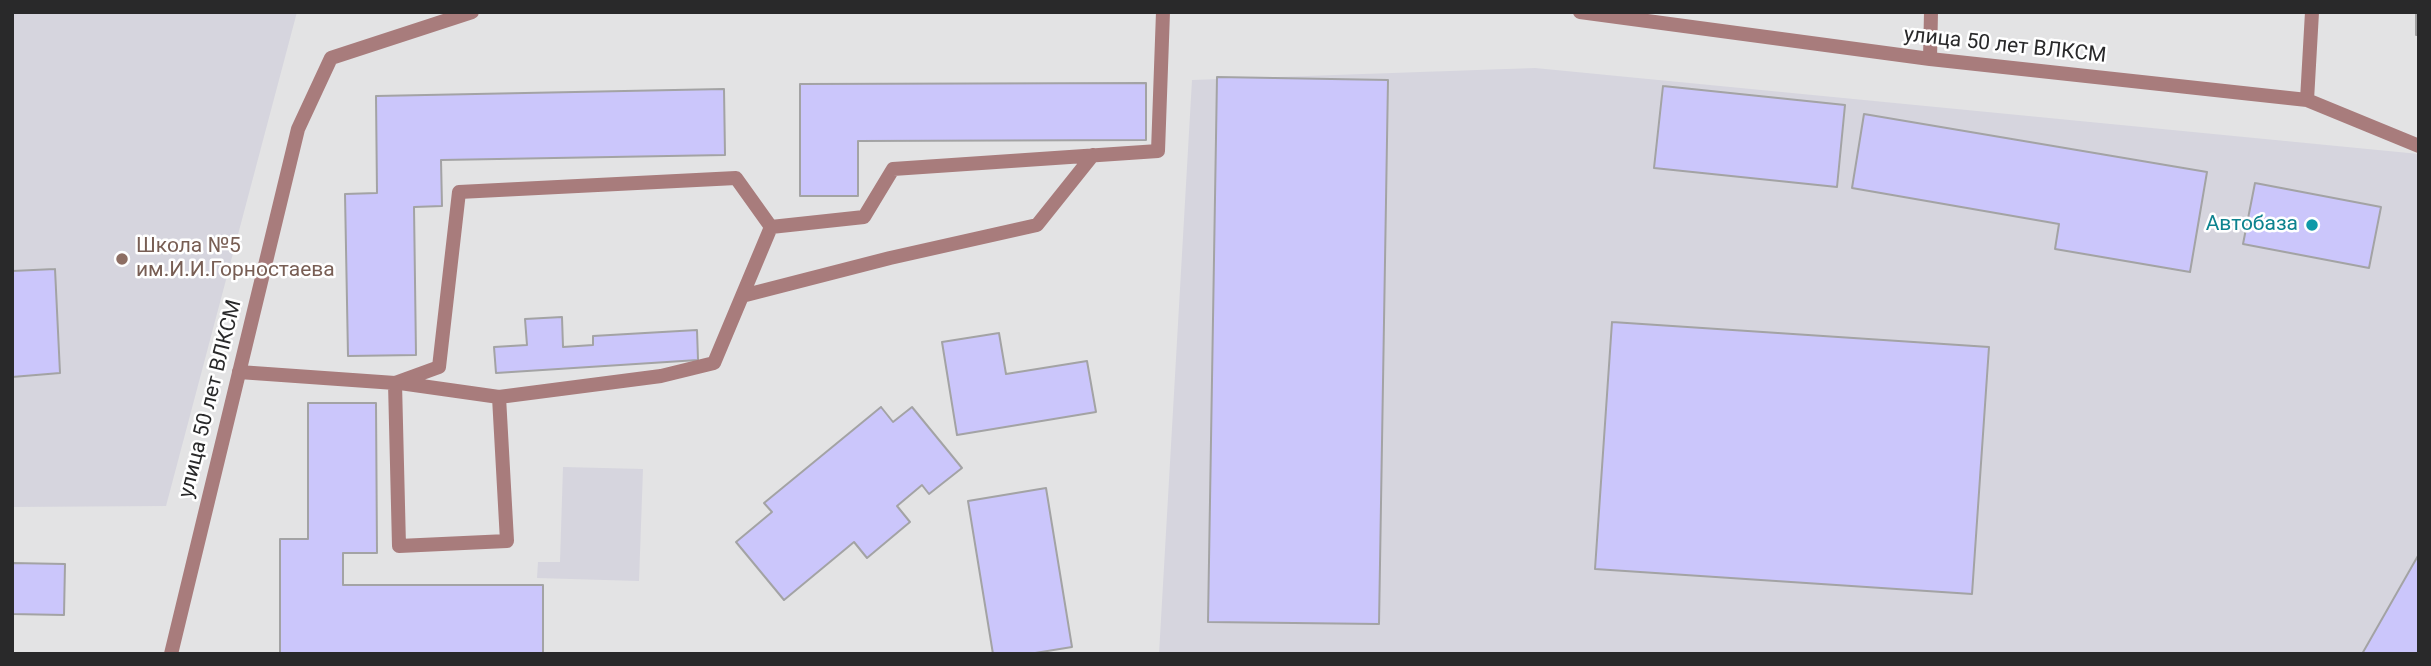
<!DOCTYPE html>
<html>
<head>
<meta charset="utf-8">
<style>
	body { margin:0 }
	#map { position:relative; width:2431px; height:666px; overflow:hidden; background:#e3e3e4; font-family:Roboto,sans-serif }
	canvas { display:block }
	.frame { position:absolute; inset:0; border:14px solid #29292a; pointer-events:none }
</style>
</head>
<body>
<div id="map">
<canvas width="2431" height="666"></canvas>
<div class="frame"></div>
</div>
<script>
const ctx = document.querySelector('canvas').getContext('2d');
ctx.lineJoin = 'round';
function paint(path, color) {
  ctx.fillStyle = color;
  ctx.fill(path, 'evenodd');
}
function toPath(rows) {
  const path = new Path2D();
  for (const r of rows) {
    path.moveTo(r[0], r[1]);
    for (let i = 2; i < r.length; i += 2) path.lineTo(r[i], r[i + 1]);
  }
  return path;
}
function trace(path, color, width, dash) {
  ctx.strokeStyle = color;
  ctx.lineWidth = width;
  ctx.lineCap = dash ? 'butt' : 'round';
  ctx.setLineDash(dash || []);
  ctx.stroke(path);
}
function drawText(font, color, halo, rows, align = 'center') {
  ctx.font = font + ' Roboto,sans-serif';
  ctx.lineWidth = 5;
  ctx.setLineDash([]);
  ctx.textBaseline = 'middle';
  ctx.strokeStyle = halo;
  ctx.fillStyle = color;
  for (const [text, x, y, turn = 0] of rows) {
    ctx.save();
    ctx.translate(x, y);
    ctx.rotate((+turn || 0) * Math.PI / 180);
    ctx.textAlign = isNaN(turn) ? turn : align;
    if (halo) ctx.strokeText(text, 0, 0);
    ctx.fillText(text, 0, 0);
    ctx.restore();
  }
}
paint(toPath([
	[12,12,297,12,166,506,12,507],
	[1535,68,2419,154,2419,654,1159,654,1192,80],
	[563,467,643,469,639,581,537,578,538,562,560,562]
]), '#d6d5de');
const building = toPath([
	[2416,12,2419,12,2419,35,2416,35,2416,12],
	[1217,77,1388,80,1379,624,1208,622,1217,77],
	[1146,83,1146,140,858,141,858,196,800,196,800,84,1146,83],
	[1663,86,1845,105,1837,187,1654,168,1663,86],
	[724,89,725,155,441,160,442,206,414,207,416,355,348,356,345,194,377,193,376,96,724,89],
	[1864,114,2207,172,2190,272,2055,249,2059,224,1852,188,1864,114],
	[2255,183,2381,207,2369,268,2243,244,2255,183],
	[55,269,60,373,12,377,12,271,55,269],
	[562,317,563,347,593,345,593,336,697,330,698,360,496,373,494,347,527,345,525,319,562,317],
	[1612,322,1989,347,1972,594,1595,569,1612,322],
	[999,333,1006,374,1087,361,1096,412,957,435,942,342,999,333],
	[308,403,376,403,377,553,343,553,343,585,543,585,543,654,280,654,280,539,308,539,308,403],
	[881,407,893,422,912,407,962,468,929,494,922,485,897,506,910,522,867,558,854,542,784,600,736,542,772,512,764,503,881,407],
	[1046,488,1072,647,1029,654,993,654,968,501,1046,488],
	[2419,554,2419,654,2362,654,2419,554],
	[12,563,65,564,64,615,12,614,12,563]
]);
paint(building, '#cbc6fb');
trace(building, '#a3a3a4', 2);
trace(toPath([
	[742,296,890,258,1037,225,1093,155],
	[239,372,395,383,399,546,507,541,499,397],
	[395,383,439,367,459,192,736,178,771,227,864,217,893,169,1158,151,1163,12],
	[400,383,499,397,661,376,714,363,771,227]
]), '#a87c7c', 14);
trace(toPath([
	[1580,12,1930,59,2307,100,2419,146],
	[1930,59,1931,12],
	[2307,100,2312,12],
	[171,654,298,129,331,58,472,12]
]), '#a87c7c', 14);
for (const [x, y, r, color] of [
	[2312,225,7,"#0f9aa8"],
	[122,259,7,"#8d6e63"]
]) {
  const dot = new Path2D();
  dot.arc(x, y, r, 0, 2 * Math.PI);
  ctx.fillStyle = color;
  ctx.fill(dot);
  trace(dot, '#fff', 2.5);
}
drawText('21px', '#29292a', '#fff', [
	["улица 50 лет ВЛКСМ",2005,46,6],
	["улица 50 лет ВЛКСМ",211,399,-76]
]);
drawText('21px', '#0d838f', '#fff', [
	["Автобаза",2298,225]
], 'right');
drawText('21px', '#785e54', '#fff', [
	["Школа №5",136,247],
	["им.И.И.Горностаева",136,271]
], 'left');
</script>
</body>
</html>
